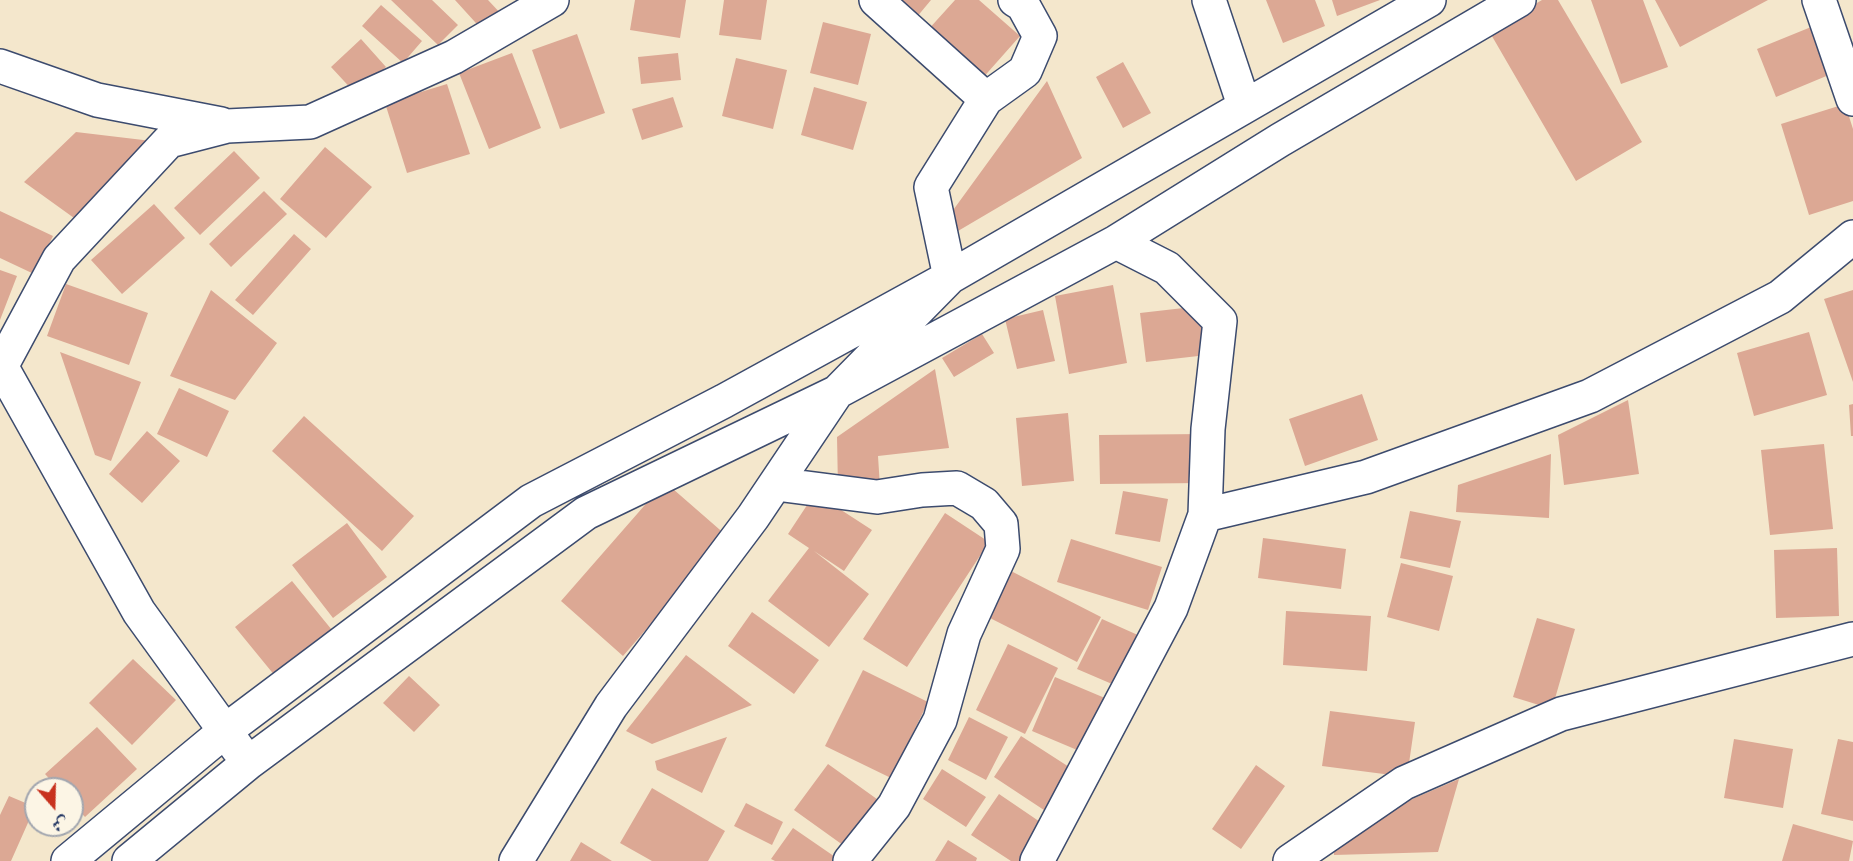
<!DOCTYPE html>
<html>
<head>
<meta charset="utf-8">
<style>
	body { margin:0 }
	#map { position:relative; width:1853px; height:861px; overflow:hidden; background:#f4e7cc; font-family:"Sorts Mill Goudy",Amiri,serif }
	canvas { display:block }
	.north { position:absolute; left:24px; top:777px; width:60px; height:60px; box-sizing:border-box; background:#fcf5e5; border:2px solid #a2a6af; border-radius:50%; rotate:160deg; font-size:16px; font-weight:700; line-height:24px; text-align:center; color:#1b2f5e }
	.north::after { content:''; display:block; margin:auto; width:21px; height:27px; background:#c8321e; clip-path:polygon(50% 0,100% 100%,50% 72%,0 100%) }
</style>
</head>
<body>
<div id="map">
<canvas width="1853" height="861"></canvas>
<div class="north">ش</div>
</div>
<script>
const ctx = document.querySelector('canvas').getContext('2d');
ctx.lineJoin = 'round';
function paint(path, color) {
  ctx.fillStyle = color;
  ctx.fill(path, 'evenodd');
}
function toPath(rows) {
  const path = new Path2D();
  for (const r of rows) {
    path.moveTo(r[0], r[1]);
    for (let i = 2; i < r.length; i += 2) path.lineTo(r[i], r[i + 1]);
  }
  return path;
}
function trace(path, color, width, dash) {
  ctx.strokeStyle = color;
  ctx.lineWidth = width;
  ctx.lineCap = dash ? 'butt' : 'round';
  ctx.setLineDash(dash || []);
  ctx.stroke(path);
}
paint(toPath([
	[391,0,432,0,458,25,438,45],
	[455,0,488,0,503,16,485,33],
	[635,0,686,0,680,38,630,30],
	[724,0,767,0,761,40,719,35],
	[894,0,931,0,916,18],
	[955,0,979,0,1020,36,981,80,927,31],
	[1266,0,1315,0,1325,26,1283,43],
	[1332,0,1380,0,1337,16],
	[1542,0,1558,0,1642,142,1576,181,1489,31],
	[1591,0,1643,0,1668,67,1621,84],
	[1655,0,1768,0,1680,47],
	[381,5,422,41,403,63,362,26],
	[823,22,871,34,858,85,810,73],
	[1816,25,1836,72,1776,97,1757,49],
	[577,34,605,113,560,129,532,50],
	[361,39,386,67,356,94,331,67],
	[512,53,541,128,489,149,459,73],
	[678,53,681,80,641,84,638,57],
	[736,58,787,70,773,129,722,116],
	[1123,62,1151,113,1123,128,1096,77],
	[1047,81,1082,158,958,231,951,213],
	[447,84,470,154,407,173,385,103],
	[814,87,867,102,853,150,801,135],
	[673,97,683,127,642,140,632,109],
	[1845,104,1853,129,1853,201,1809,215,1781,124],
	[76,132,160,142,81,223,24,182],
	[325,147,372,187,326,238,280,199],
	[234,151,260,178,200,235,174,208],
	[264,191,287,214,231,267,209,244],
	[154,204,185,238,122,294,91,260],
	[0,211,53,236,34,274,0,258],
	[294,234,311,249,253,315,235,300],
	[0,270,17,276,0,320],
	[66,284,148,313,129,365,47,336],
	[1113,285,1127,363,1069,374,1055,296],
	[211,290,277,343,235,400,170,376],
	[1853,290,1853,382,1824,299],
	[1201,306,1207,355,1146,362,1140,313],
	[1043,310,1055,361,1017,369,1005,319],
	[1809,332,1827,395,1754,416,1737,353],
	[982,334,994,353,954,377,942,358],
	[60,352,141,382,111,461,95,455],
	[935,369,949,448,878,456,880,487,838,488,837,437],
	[179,388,229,411,207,457,157,434],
	[1362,394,1378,440,1305,466,1289,419],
	[1628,400,1639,474,1564,485,1558,435],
	[1853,404,1853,436,1851,436,1849,405],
	[1068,413,1074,481,1022,486,1016,418],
	[304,416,414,516,382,551,272,451],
	[147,431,180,461,142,503,109,474],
	[1202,434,1202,483,1100,484,1099,435],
	[1824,444,1833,529,1770,535,1761,450],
	[1551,454,1549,518,1456,512,1458,485],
	[665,482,727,536,623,656,561,601],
	[1123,491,1168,499,1160,542,1115,534],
	[815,493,872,530,844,571,814,551,869,594,829,647,768,601,809,548,788,534],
	[1410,511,1461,521,1450,568,1400,558],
	[945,513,989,542,907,667,863,639],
	[347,523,387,577,333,618,292,565],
	[1263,538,1346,549,1341,589,1258,578],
	[1071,539,1162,567,1148,610,1057,582],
	[1837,548,1839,616,1776,618,1774,550],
	[1401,563,1453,576,1439,631,1387,617],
	[1007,569,1101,617,1077,662,984,615],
	[292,581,336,635,280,682,235,627],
	[1286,611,1371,616,1367,671,1283,665],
	[752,612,819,660,794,694,728,646],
	[1537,618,1575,629,1552,709,1513,697],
	[1102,619,1149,640,1126,690,1077,669],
	[1008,644,1058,668,1025,734,976,710],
	[686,655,752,705,652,744,626,731],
	[133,659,176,700,132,745,89,703],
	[863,670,928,702,891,778,825,746],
	[409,676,440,705,414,732,383,703],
	[1055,677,1112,701,1089,755,1032,731],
	[1330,711,1415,722,1407,777,1322,766],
	[969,717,1008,737,986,780,948,760],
	[97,727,137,769,85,817,72,803,72,789,59,789,45,774],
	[1021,736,1080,774,1053,816,994,777],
	[727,737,702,793,657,770,655,761],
	[1734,739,1793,749,1783,808,1724,798],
	[1838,739,1853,742,1853,821,1821,814],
	[828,764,888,807,854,853,794,810],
	[1256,765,1285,786,1241,849,1212,829],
	[942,769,986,797,966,827,923,799],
	[1459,779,1438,852,1334,855,1333,833],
	[652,788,725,831,708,861,652,861,620,843],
	[999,794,1049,828,1027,861,1011,861,971,835],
	[9,796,35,807,11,861,0,861,0,815],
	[746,803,783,822,772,845,734,826],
	[1793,824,1853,841,1849,861,1782,861],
	[793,828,841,861,775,861,771,859],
	[948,840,977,858,976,861,935,861],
	[581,842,612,861,570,861]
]), '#dca894');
const minor = toPath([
	[1209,0,1244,105],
	[1819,0,1853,99],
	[0,66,97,100,221,124],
	[986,99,1025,71,1040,36,1023,5,1015,0],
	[0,364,139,612,238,749],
	[2,365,59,259,169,141,227,126,310,122,454,57,552,0],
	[776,484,877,497,922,490,957,488,984,504,1001,524,1003,549,964,634,940,720,894,806,850,861],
	[1205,515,1366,477,1590,396,1780,297,1853,237],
	[68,861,225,731,531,501,724,401,950,277,1429,0],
	[129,861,248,763,586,513,837,392,1116,242,1280,140,1519,0],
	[516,861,611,706,753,517,837,392,950,277,931,187,986,99,876,0],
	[1037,861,1171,608,1205,515,1208,429,1220,321,1167,268,1116,242],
	[1290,861,1404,783,1561,714,1853,639]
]);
trace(minor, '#3c4b6e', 36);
trace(minor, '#fff', 33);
</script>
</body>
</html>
